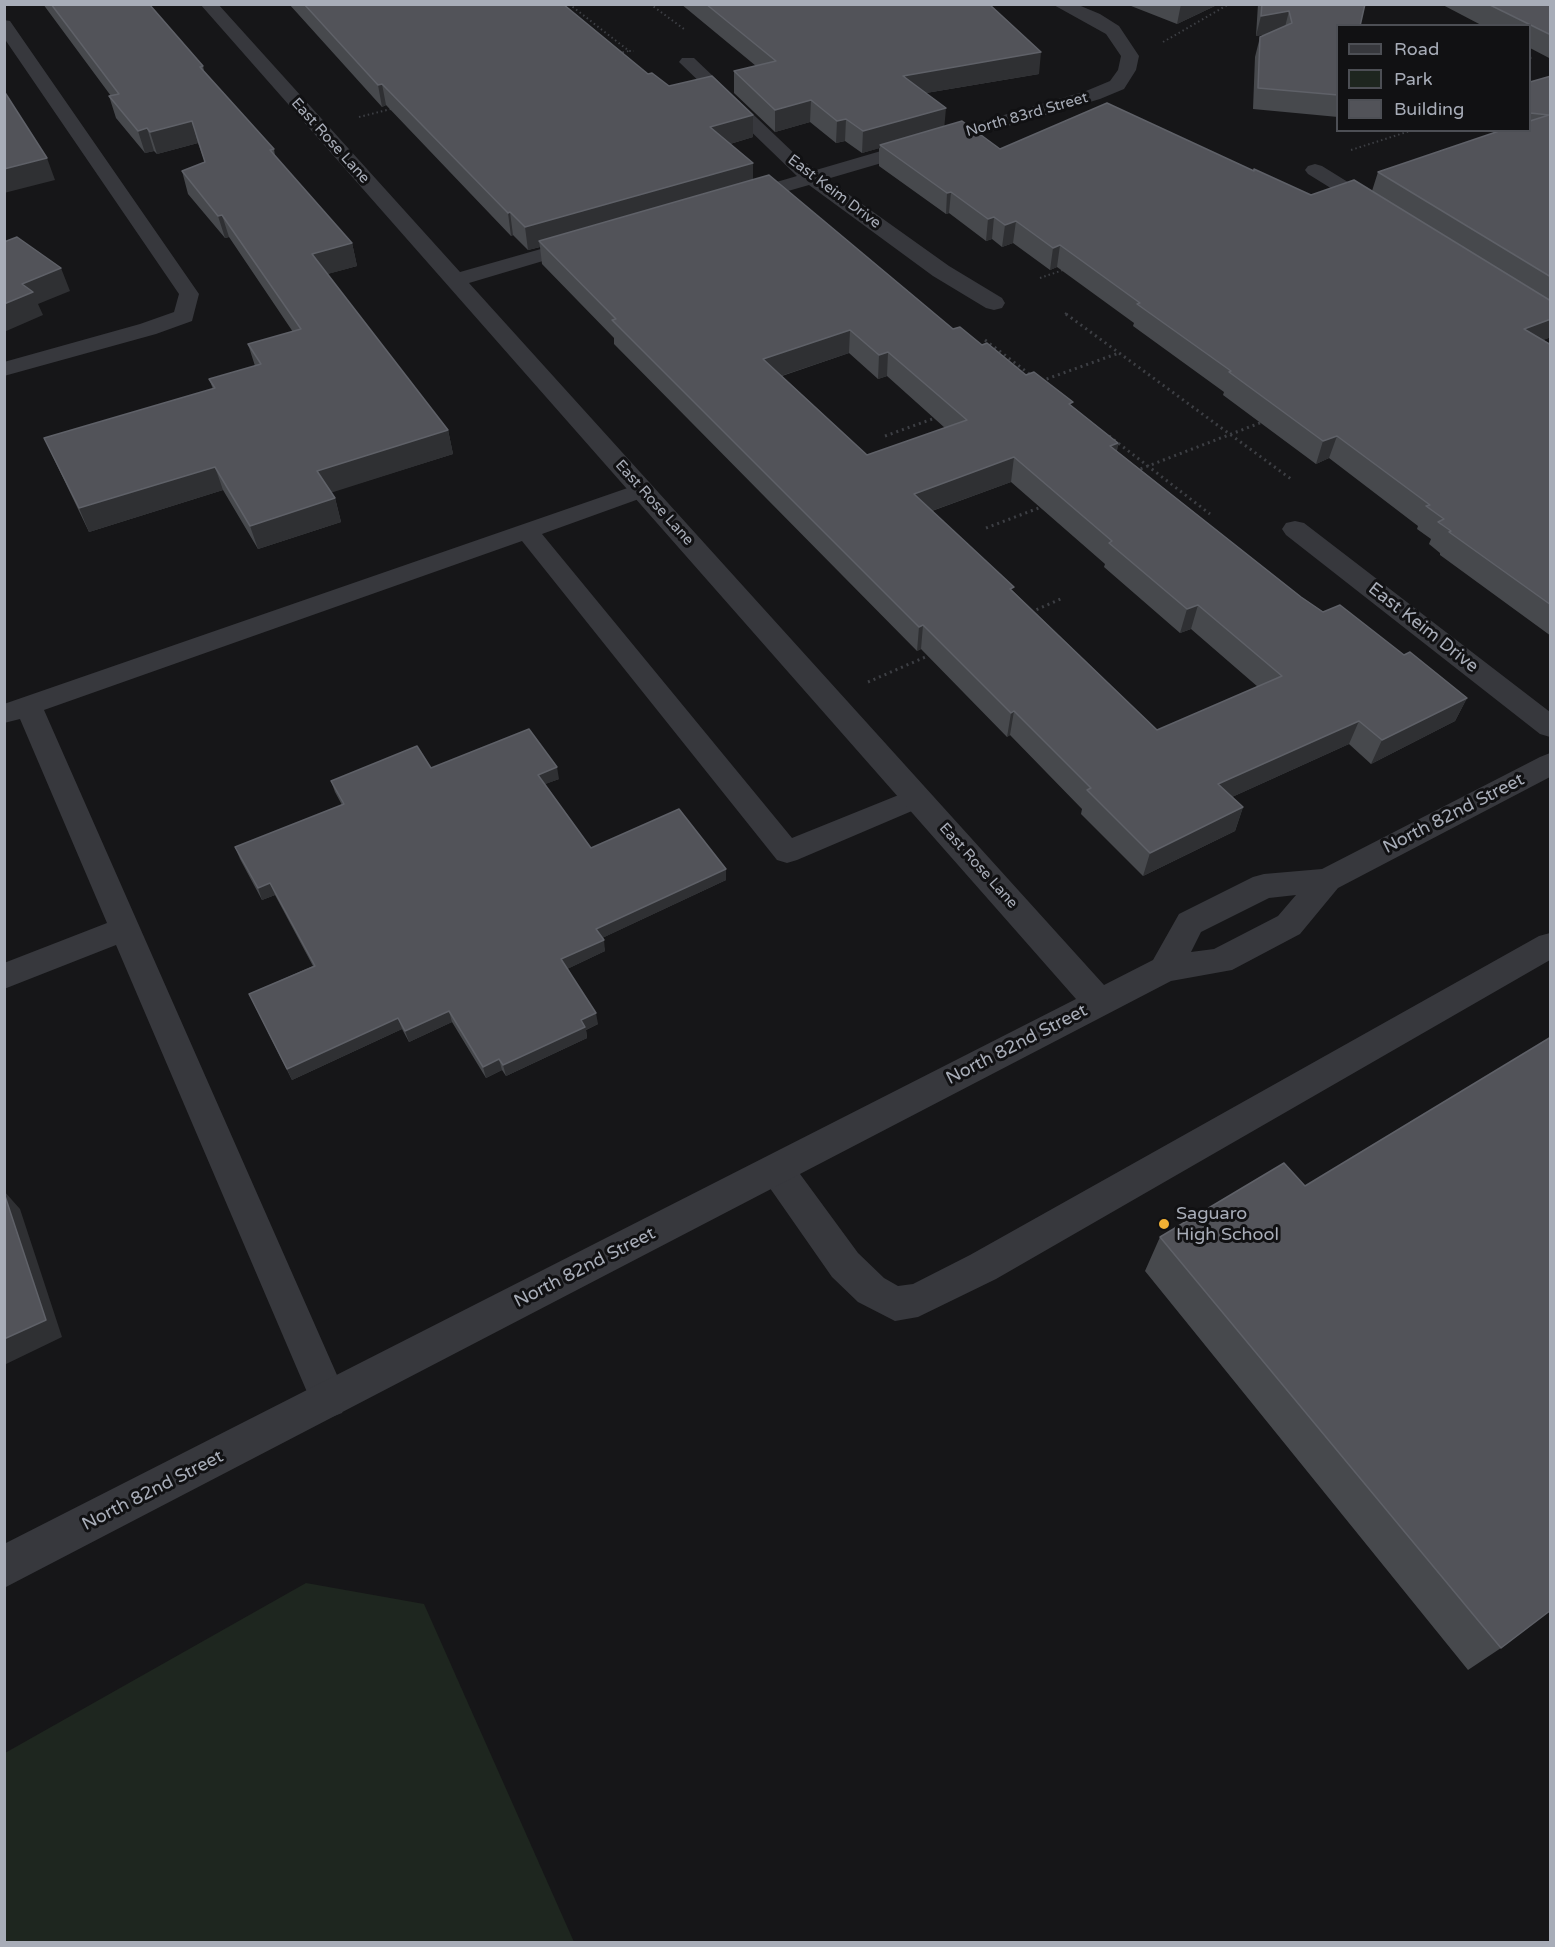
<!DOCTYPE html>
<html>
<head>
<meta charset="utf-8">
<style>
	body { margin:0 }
	#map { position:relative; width:1555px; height:1947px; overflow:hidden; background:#161618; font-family:"Varela Round",sans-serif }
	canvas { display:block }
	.frame { position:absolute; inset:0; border:6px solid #a8adb8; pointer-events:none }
	.legend { position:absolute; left:1336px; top:24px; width:195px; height:108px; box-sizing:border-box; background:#111113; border:2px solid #4d4f55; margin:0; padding:8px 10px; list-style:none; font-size:18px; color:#a8adb8 }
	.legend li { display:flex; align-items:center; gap:12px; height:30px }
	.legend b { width:30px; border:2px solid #4d4f55 }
</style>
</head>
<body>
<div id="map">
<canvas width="1555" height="1947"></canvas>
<div class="frame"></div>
<ul class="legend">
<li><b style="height:8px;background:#37383d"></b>Road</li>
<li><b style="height:16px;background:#1e261f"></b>Park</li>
<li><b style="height:16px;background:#525359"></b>Building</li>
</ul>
</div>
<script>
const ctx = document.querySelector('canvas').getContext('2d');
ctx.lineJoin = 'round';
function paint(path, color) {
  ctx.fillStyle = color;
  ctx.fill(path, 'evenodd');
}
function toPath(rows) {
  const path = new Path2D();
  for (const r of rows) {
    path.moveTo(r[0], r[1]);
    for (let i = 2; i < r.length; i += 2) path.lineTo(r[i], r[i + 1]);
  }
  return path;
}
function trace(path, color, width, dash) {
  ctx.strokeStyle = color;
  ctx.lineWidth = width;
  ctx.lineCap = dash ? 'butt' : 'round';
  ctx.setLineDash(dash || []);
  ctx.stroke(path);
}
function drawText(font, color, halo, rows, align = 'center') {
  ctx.font = font + ' "Varela Round",sans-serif';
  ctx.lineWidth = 6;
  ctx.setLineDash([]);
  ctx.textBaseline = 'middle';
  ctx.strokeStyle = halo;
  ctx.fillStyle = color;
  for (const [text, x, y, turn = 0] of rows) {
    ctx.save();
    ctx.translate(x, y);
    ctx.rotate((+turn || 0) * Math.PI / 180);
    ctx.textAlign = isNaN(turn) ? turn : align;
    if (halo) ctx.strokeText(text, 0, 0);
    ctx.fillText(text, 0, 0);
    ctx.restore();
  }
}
paint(toPath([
	[306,1583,424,1604,574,1942,5,1942,5,1753]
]), '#1e261f');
trace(toPath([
	[569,4,629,51,634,51],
	[650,4,684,29],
	[1163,42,1229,4],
	[618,53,629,51],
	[1530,58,1534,57],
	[359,117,395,108],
	[1351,150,1413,130],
	[1040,278,1066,269],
	[1065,313,1068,315]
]), '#3d3f44', 2, [1.5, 3]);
trace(toPath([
	[1066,314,1291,479],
	[985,340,1032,376],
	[1041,381,1119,353],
	[885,436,938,417],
	[1109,436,1210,514],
	[1135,471,1265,421],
	[986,528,1044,506],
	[1031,612,1063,598],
	[868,682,930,655]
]), '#3d3f44', 3, [2, 4]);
paint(toPath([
	[4,20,10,21,199,294,192,321,156,334,4,376,4,362,140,324,174,312,179,294,4,38,4,20],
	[642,483,650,485,654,490,650,495,542,534,792,838,916,788,926,791,930,798,926,805,797,860,787,863,777,860,522,541,44,710,348,1400,342,1413,329,1418,316,1413,116,945,4,989,4,963,107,923,20,719,4,723,4,704,642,483],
	[1550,933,1550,960,996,1279,918,1317,895,1321,858,1302,832,1277,765,1181,760,1170,765,1159,777,1155,789,1159,858,1253,884,1278,898,1286,913,1284,970,1255,1539,936,1550,933]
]), '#37383d');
paint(toPath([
	[200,4,218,4,460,272,576,239,583,237,590,239,594,243,590,247,469,283,1104,985,1153,960,1179,914,1253,877,1264,874,1322,869,1540,757,1550,753,1550,777,1338,888,1300,934,1232,970,1171,981,4,1588,4,1544,1076,999,200,4],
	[1296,895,1278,916,1214,949,1191,952,1201,932,1269,898,1296,895],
	[1052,4,1076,4,1100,14,1119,26,1139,56,1136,70,1124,89,1100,99,827,179,949,266,1002,298,1005,303,1002,308,994,310,986,308,933,276,809,185,739,205,732,203,729,199,732,195,797,176,679,62,682,58,694,58,798,157,816,170,1086,91,1110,81,1118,70,1121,56,1106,34,1052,4],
	[1315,164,1322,166,1385,205,1388,209,1385,213,1378,215,1371,213,1308,174,1305,170,1308,166,1315,164],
	[1295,521,1304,523,1550,712,1550,737,1540,734,1286,535,1282,529,1286,523,1295,521]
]), '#37383d');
paint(toPath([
	[43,4,149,4,203,66,204,71,274,149,275,156,352,243,357,266,327,274,448,430,453,454,331,492,335,498,341,522,258,549,223,490,89,532,55,461,44,438,213,389,209,379,255,366,248,344,293,332,229,237,225,238,188,194,182,171,205,162,198,143,157,154,154,151,145,153,116,118,109,96,111,96],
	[289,4,563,4,648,74,669,86,753,115,753,137,730,144,753,179,953,329,982,345,1072,406,1118,443,1117,451,1301,597,1323,612,1404,655,1467,698,1455,721,1371,764,1349,744,1232,797,1243,807,1235,831,1143,876,1081,814,1082,809,1010,735,1007,737,921,649,917,651,614,344,614,338,542,264,540,247,528,250,513,235,511,236,386,105,382,107],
	[849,353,878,379,887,376,945,428,867,455,782,376],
	[1011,482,1105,564,1104,567,1180,633,1191,629,1258,687,1157,730,1014,592,932,511],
	[681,4,989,4,1039,74,926,93,944,126,1000,149,1254,171,1311,195,1372,191,1378,172,1499,132,1488,130,1530,130,1530,82,1551,76,1551,337,1543,340,1551,345,1551,636,1440,555,1440,553,1429,544,1431,539,1417,529,1418,526,1329,458,1316,464,1223,395,1224,392,1133,326,1134,323,1057,267,1050,270,1013,243,1002,247,992,239,986,241,949,213,946,214,879,166,879,148,862,153,845,141,836,143,810,122,775,132,734,93,734,71,756,66],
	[1126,4,1219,4,1177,24],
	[1258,4,1365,4,1338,26,1338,117,1253,109,1255,57,1260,37,1266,34,1256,36],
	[1441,4,1551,4,1551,59,1530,48,1530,26,1483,26],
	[431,768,559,779,545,784,591,848,726,869,726,880,602,938,605,951,567,969,598,1024,586,1030,587,1038,506,1076,502,1070,486,1078,452,1022,409,1042,402,1029,292,1080,249,994,313,966,275,895,262,900,240,859,235,847,342,805,335,792,331,781],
	[1305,1186,1501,1648,1468,1670,1145,1271,1160,1237]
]), '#47494d');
paint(toPath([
	[1181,4,1219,4,1177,24],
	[1289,11,1284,31,1256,36,1261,16],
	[1041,52,1039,74,902,97,903,76],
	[382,84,386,105,382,107,378,85],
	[811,100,810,122,775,132,775,110],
	[946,108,944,130,880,145,880,148,862,153,863,131],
	[753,115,753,137,710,150,710,127],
	[846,119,845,141,836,143,837,121],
	[192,121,198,143,157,154,150,132],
	[147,128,154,151,145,153,138,131],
	[47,158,55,180,4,193,4,169],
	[753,163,753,185,539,241,540,247,528,250,525,227],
	[951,192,949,213,946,214,947,193],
	[510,212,513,235,511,236,508,213],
	[222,215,229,237,225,238,218,216],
	[994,217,992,239,986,241,988,219],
	[1016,221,1013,243,1002,247,1005,225],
	[352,243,357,266,317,277,312,254],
	[1060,245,1057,267,1050,270,1053,248],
	[61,268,70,291,38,304,43,315,4,332,4,304,22,284],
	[1551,319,1551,337,1515,351,1524,329],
	[850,330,849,353,763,382,763,359],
	[888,352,887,376,878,379,879,355],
	[448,430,453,454,324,495,317,471],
	[1337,436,1329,458,1316,464,1323,441],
	[1118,443,1113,467,1110,446],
	[1014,457,1011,482,912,518,914,494],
	[215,467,223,490,89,532,79,508],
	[335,498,341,522,258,549,250,526],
	[1198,605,1191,629,1180,633,1187,609],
	[923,625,921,649,917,651,919,627],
	[1467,698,1455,721,1371,764,1382,740],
	[1014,711,1010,735,1007,737,1011,713],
	[1359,721,1349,744,1210,807,1218,784],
	[557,767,559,779,540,786,538,775],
	[1243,807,1235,831,1143,876,1150,853],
	[726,869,726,880,598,940,596,929],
	[270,883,275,895,262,900,258,888],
	[604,940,605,951,563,971,561,959],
	[449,1011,452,1022,409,1042,405,1031],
	[596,1013,598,1024,586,1030,587,1038,506,1076,503,1065,581,1020],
	[398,1018,402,1029,292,1080,287,1069],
	[499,1059,502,1070,486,1078,483,1067],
	[4,1191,20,1209,62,1337,4,1365]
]), '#2f3033');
const building = toPath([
	[51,4,149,4,203,66,200,67,274,149,270,150,352,243,312,254,448,430,317,471,335,498,250,526,215,467,79,508,44,438,215,388,209,379,261,364,248,344,301,329,222,215,218,216,182,171,205,162,192,121,150,132,147,128,138,131,109,96,119,94,51,4],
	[304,4,563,4,648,74,652,73,669,86,712,76,753,115,710,127,753,163,525,227,510,212,508,213,382,84,378,85,304,4],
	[706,4,989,4,1041,52,903,76,946,108,863,131,846,119,837,121,811,100,775,110,734,71,776,61,706,4],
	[1262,4,1365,4,1360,26,1338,26,1338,95,1258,88,1260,37,1292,23,1289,11,1261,16,1262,4],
	[1488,4,1551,4,1551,35,1488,4],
	[1551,76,1551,277,1378,172,1502,130,1530,130,1530,121,1549,115,1530,113,1530,82,1551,76],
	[4,91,47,158,4,169,4,91],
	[1107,103,1254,171,1254,169,1311,195,1354,180,1551,301,1551,319,1524,329,1551,345,1551,605,1449,532,1451,531,1438,522,1444,519,1426,506,1430,505,1337,436,1323,441,1229,372,1231,371,1137,304,1140,303,1060,245,1053,248,1016,221,1005,225,994,217,988,219,951,192,947,193,880,145,962,121,1000,149,1107,103],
	[769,175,953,329,960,327,982,345,987,343,1026,375,1034,372,1073,402,1069,404,1118,443,1110,446,1301,597,1323,612,1340,605,1404,655,1410,652,1467,698,1382,740,1359,721,1218,784,1243,807,1150,853,1087,790,1091,788,1014,711,1011,713,923,625,919,627,612,320,616,319,539,241,769,175],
	[850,330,879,355,888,352,967,420,867,455,763,359,850,330],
	[1014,457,1112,541,1109,543,1187,609,1198,605,1282,676,1157,730,1010,589,1014,587,914,494,1014,457],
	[17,237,61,268,22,284,33,292,4,304,4,242,17,237],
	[529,729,557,767,538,775,591,848,679,809,726,869,596,929,604,940,561,959,596,1013,581,1020,585,1027,503,1065,499,1059,483,1067,449,1011,405,1031,398,1018,287,1069,249,994,315,966,270,883,258,888,235,847,344,804,331,781,417,746,431,768,529,729],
	[1551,1037,1551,1610,1501,1648,1160,1237,1284,1163,1305,1186,1551,1037],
	[4,1193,46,1320,4,1339,4,1193]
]);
paint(building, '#525359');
trace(building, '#5f6168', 1.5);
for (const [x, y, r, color] of [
	[1164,1224,6,"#f2b134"]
]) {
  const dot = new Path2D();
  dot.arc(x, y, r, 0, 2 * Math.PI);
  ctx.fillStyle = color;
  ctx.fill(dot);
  trace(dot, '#111113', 2);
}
drawText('15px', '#a8adb8', '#111113', [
	["North 83rd Street",1027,115,-16],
	["East Rose Lane",330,141,48],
	["East Keim Drive",834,192,37],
	["East Rose Lane",654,503,48],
	["East Rose Lane",978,866,48]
]);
drawText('18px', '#a8adb8', '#111113', [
	["East Keim Drive",1423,628,38],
	["North 82nd Street",1454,814,-27],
	["North 82nd Street",1017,1045,-27],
	["North 82nd Street",585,1268,-27],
	["North 82nd Street",153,1491,-27]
]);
drawText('18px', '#a8adb8', '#111113', [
	["Saguaro",1176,1214],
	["High School",1176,1235]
], 'left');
</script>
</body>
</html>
